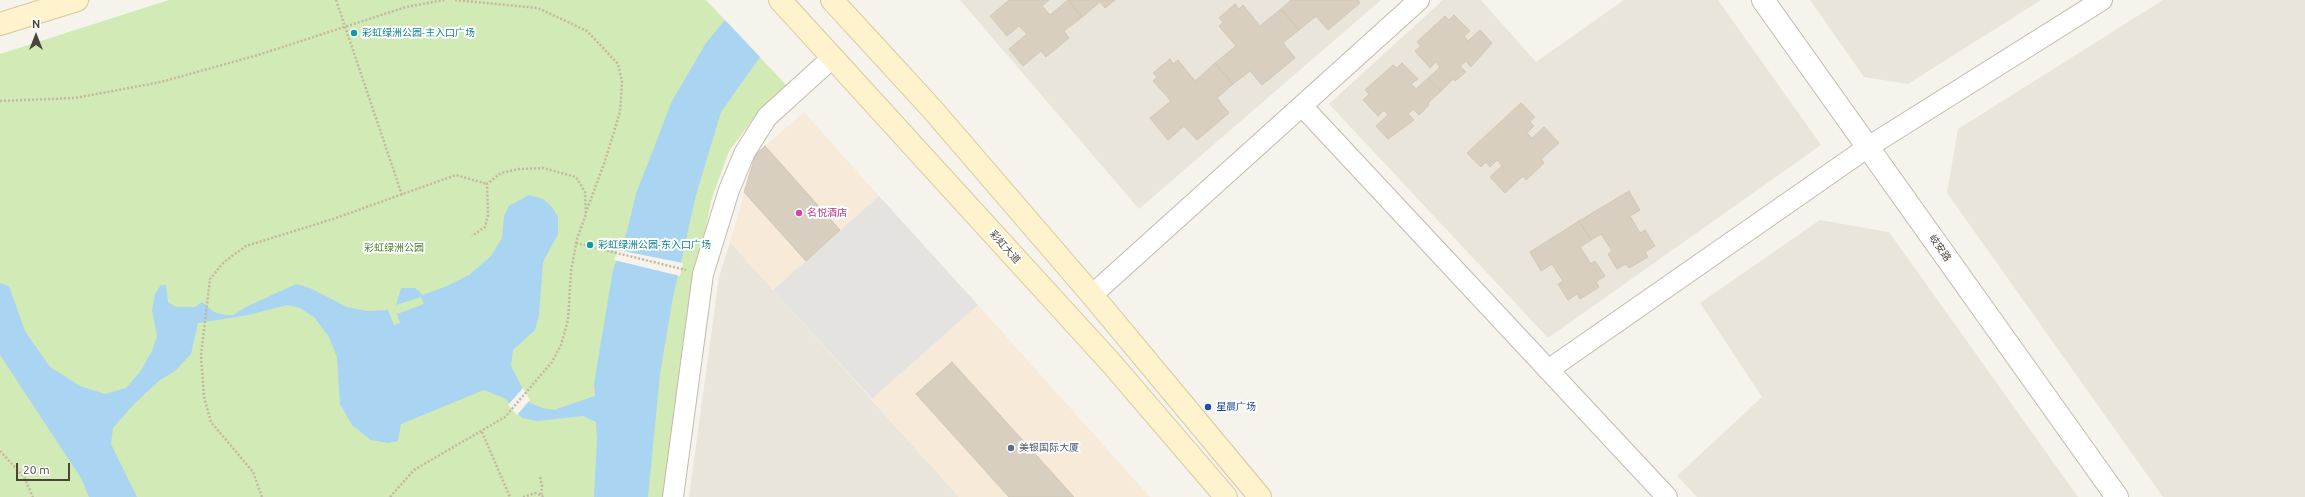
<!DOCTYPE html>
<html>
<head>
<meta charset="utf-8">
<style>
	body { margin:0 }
	#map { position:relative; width:2305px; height:497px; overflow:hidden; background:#f6f3ec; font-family:Ubuntu,sans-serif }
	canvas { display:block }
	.north { position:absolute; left:16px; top:16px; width:40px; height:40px; -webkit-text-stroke:3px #fff; paint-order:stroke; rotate:0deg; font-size:11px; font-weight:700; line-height:16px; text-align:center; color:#4b4439 }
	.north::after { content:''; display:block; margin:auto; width:14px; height:18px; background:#4b4439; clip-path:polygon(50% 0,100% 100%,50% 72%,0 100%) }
	.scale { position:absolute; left:16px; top:463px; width:54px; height:18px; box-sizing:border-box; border:2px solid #4b4439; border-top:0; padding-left:5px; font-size:12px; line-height:14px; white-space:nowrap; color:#4b4439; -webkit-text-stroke:3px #fff; paint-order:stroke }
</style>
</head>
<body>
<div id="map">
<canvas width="2305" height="497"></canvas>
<div class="north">N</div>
<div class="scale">20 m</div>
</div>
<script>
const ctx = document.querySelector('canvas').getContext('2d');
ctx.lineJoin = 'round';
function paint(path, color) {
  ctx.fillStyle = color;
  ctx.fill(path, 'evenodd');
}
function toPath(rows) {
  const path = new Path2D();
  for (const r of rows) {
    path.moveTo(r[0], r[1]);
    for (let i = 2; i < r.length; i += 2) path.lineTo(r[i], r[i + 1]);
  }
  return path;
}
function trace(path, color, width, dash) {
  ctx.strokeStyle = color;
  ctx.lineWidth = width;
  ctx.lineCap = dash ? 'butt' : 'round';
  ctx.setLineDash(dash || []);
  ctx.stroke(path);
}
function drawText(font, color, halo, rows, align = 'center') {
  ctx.font = font + ' Ubuntu,"Noto Sans SC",sans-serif';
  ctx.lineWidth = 4;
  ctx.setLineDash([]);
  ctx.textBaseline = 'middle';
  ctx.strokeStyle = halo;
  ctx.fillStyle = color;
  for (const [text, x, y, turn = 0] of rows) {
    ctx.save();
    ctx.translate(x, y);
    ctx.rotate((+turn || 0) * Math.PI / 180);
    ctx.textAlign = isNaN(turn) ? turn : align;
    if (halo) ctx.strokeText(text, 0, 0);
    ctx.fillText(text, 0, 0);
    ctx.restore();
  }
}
paint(toPath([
	[960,0,1381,0,1139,209],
	[1443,0,1481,0,1536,62,1624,0,1718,0,1821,145,1548,338,1329,104],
	[1810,0,2041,0,1908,84,1864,77],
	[2163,0,2305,0,2305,497,2163,497,1947,193,1958,129],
	[1820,220,1889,232,2078,497,1697,497,1677,476,1762,397,1700,303],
	[730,242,959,497,689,497,719,277]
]), '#eae5da');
paint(toPath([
	[804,112,879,196,773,290,730,242,756,154],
	[978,305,1150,497,959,497,872,399]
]), '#f7ead8');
paint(toPath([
	[169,0,706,0,789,88,756,115,729,151,711,201,688,324,664,497,0,497,0,54]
]), '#d2eab5');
paint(toPath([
	[879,196,978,305,872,399,773,290]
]), '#e5e3e0');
paint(toPath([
	[725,20,760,57,721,112,696,195,672,302,660,374,648,497,594,497,597,441,596,422,583,416,537,421,522,418,506,399,484,390,401,424,398,441,388,443,371,440,352,425,340,404,337,357,329,337,315,318,300,308,287,305,248,315,198,323,191,354,175,371,160,380,135,403,113,428,111,444,137,497,89,497,81,478,0,355,0,283,9,286,25,331,50,367,80,386,105,394,126,388,140,372,152,351,157,336,152,310,155,294,161,285,166,285,168,302,176,307,195,307,202,302,214,312,225,315,233,315,246,307,296,284,310,288,347,307,367,311,388,310,394,325,400,323,397,314,424,304,421,297,396,305,401,288,415,288,423,295,447,286,469,275,491,256,502,238,504,216,509,206,529,195,543,199,552,207,558,217,558,234,543,262,539,315,535,330,513,350,511,366,530,403,543,408,554,410,595,396,594,384,613,270,627,231,636,194,672,101,706,43]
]), '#a9d4f2');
paint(toPath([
	[618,250,683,263,680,276,614,260],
	[523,388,530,400,517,415,508,405]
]), '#f6f3ec');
const building = toPath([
	[1009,0,1049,0,1042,6,1050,15,1068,0,1082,17,1064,31,1069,38,1046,57,1041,51,1023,66,1009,49,1027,34,1019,26,1007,36,990,16,1009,0],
	[1068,0,1115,0,1105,8,1100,2,1082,17,1068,0],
	[1291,0,1358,0,1360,3,1328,30,1316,16,1299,30,1281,9,1291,0],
	[1235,4,1239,9,1243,5,1260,26,1281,9,1299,30,1283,43,1295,58,1262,85,1250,71,1233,84,1215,63,1236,46,1219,26,1223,22,1219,18,1235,4],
	[1454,15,1470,31,1464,36,1468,41,1480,30,1492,43,1471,67,1466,61,1460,66,1466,72,1455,81,1453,79,1441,91,1428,78,1440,67,1436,62,1430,68,1415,51,1421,46,1417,42,1445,16,1449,20,1454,15],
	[1170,59,1173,64,1178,60,1195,81,1215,63,1233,84,1217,98,1229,113,1197,140,1184,126,1168,140,1150,118,1171,101,1153,81,1157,77,1153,73,1170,59],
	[1402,63,1418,79,1411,84,1416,89,1428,78,1441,91,1428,103,1429,105,1419,115,1413,109,1408,114,1414,120,1388,139,1376,126,1388,115,1384,110,1378,116,1363,100,1369,94,1365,90,1393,65,1397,68,1402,63],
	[1521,103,1535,117,1530,122,1534,126,1527,133,1532,138,1544,127,1559,143,1541,159,1544,163,1526,180,1523,176,1505,193,1490,177,1502,166,1497,160,1490,167,1486,162,1481,167,1467,153,1521,103],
	[765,146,840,230,806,261,744,192,756,154,765,146],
	[1629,191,1640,210,1630,216,1640,233,1645,230,1655,246,1645,252,1648,257,1629,268,1626,264,1617,269,1608,254,1612,251,1601,234,1591,240,1579,221,1629,191],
	[1579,221,1591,240,1580,247,1591,264,1595,261,1605,276,1596,282,1599,287,1580,299,1577,294,1568,300,1558,284,1563,281,1552,264,1541,271,1530,252,1579,221],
	[952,362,1074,497,1009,497,916,394,952,362]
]);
paint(building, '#d8cfc1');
trace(building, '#d3c7b4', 1);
const minor = toPath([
	[1302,106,1667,497],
	[1092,295,1419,0],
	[1548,370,1868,147,2102,0],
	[673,497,703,274,729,190,745,152,767,117,832,58]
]);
const tertiary = toPath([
	[1763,0,2117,497]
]);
const secondary = toPath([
	[780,0,1112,364,1226,497],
	[832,0,932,109,1092,295,1260,497],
	[0,24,77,0]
]);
trace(minor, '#c2bbae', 22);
trace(tertiary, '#c2bbae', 24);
trace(secondary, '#d6c79b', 24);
trace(toPath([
	[336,0,402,195],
	[455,0,538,8,587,31,618,64,622,82,620,112,605,161,586,212],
	[0,101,75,98,161,82,258,55,406,7,444,0],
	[576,243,686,270],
	[482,432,510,497],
	[0,451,24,477,33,497],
	[540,477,542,486,541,495],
	[262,497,253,472,211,422,204,397,201,355,210,279,224,262,246,246,333,219,456,175,487,184],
	[390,497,414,470,505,417,552,362,561,345,568,320,571,271,577,239,586,214,585,192,576,177,543,168,519,169,501,173,487,184,488,215,485,227,472,236],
	[523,497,536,493,544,497]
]), '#c4b79f', 2.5, [2, 2]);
trace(minor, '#fff', 20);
trace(tertiary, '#fff', 22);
trace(secondary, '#fff3cd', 22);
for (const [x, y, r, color] of [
	[354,33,4,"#0f9aa8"],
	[799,213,4,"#d1479c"],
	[590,245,4,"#0f9aa8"],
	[1208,407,4,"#1a4fb4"],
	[1011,448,4,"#5c6f8a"]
]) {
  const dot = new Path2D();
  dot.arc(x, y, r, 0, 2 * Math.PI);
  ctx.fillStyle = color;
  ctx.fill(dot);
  trace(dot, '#fff', 1.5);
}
drawText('10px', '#0d838f', '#fff', [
	["彩虹绿洲公园-主入口广场",362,33],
	["彩虹绿洲公园-东入口广场",598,245]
], 'left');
drawText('10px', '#b23c85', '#fff', [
	["名悦酒店",807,213]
], 'left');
drawText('10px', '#4b4439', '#fff', [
	["彩虹大道",1005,247,48],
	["岐安路",1940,248,55]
]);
drawText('10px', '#4a7f2a', '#fff', [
	["彩虹绿洲公园",394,248]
]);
drawText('10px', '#164399', '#fff', [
	["星晨广场",1216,407]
], 'left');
drawText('10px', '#4e5e75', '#fff', [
	["美银国际大厦",1019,448]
], 'left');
</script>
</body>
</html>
